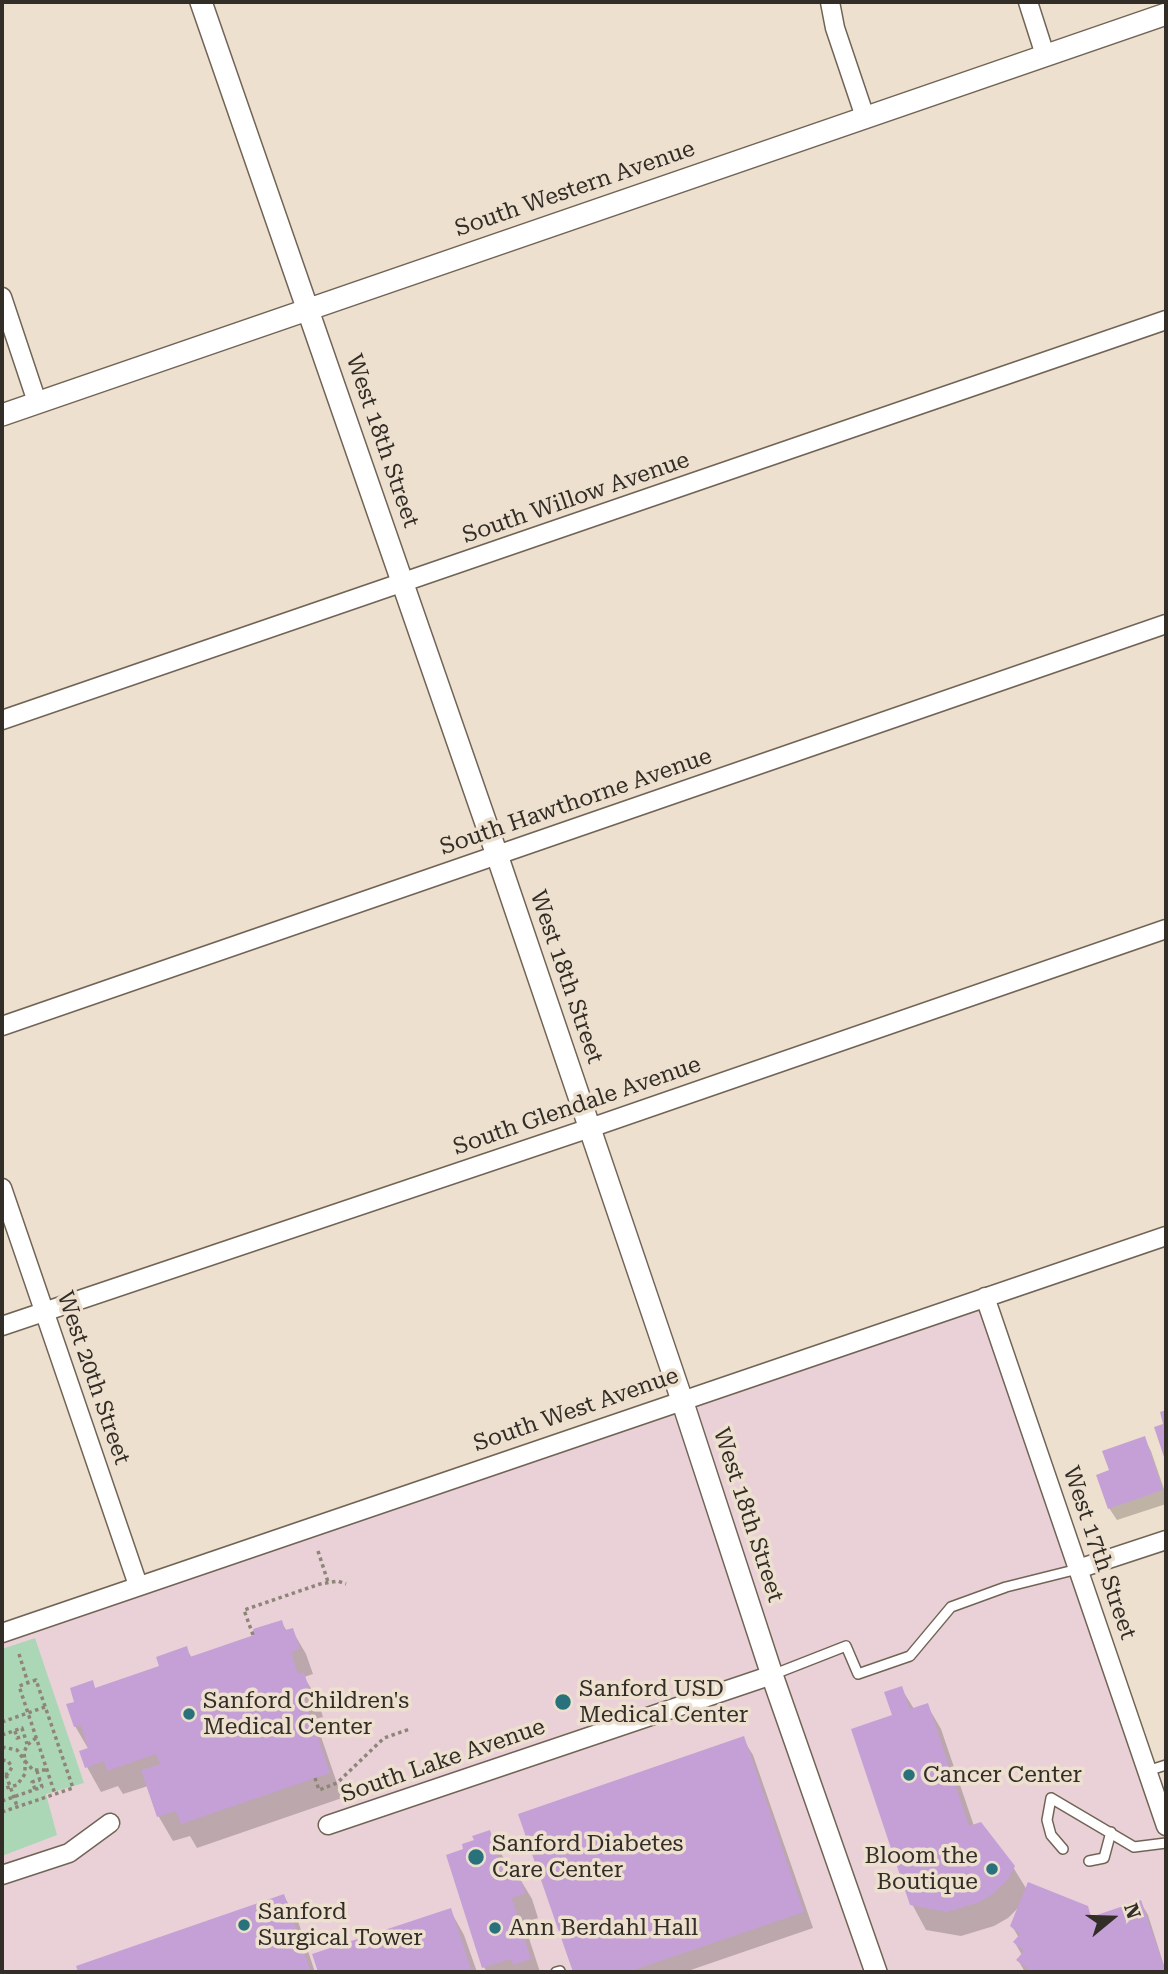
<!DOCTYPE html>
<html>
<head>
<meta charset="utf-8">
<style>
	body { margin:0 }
	#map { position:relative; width:1168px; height:1974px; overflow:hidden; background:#eee0cf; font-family:"Roboto Serif",serif }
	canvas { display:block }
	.frame { position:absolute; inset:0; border:4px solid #322d27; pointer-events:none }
	.north { position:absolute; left:1077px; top:1883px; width:70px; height:70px; -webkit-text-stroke:5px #eee0cf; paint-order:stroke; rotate:71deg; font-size:19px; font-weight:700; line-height:28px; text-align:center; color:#322d27 }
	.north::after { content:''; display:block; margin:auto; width:24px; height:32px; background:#322d27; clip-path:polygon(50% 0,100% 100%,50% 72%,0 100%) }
</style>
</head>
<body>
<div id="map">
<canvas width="1168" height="1974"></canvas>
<div class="frame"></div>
<div class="north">N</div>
</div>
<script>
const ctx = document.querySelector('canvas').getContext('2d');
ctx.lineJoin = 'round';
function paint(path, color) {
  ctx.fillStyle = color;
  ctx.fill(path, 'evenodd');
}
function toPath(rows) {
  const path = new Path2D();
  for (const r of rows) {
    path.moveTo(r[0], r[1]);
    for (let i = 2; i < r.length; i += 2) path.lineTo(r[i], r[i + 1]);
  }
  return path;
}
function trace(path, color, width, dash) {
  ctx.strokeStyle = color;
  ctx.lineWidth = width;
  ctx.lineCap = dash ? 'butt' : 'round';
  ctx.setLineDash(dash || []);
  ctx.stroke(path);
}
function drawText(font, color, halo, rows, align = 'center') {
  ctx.font = font + ' "Roboto Serif",serif';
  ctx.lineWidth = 7;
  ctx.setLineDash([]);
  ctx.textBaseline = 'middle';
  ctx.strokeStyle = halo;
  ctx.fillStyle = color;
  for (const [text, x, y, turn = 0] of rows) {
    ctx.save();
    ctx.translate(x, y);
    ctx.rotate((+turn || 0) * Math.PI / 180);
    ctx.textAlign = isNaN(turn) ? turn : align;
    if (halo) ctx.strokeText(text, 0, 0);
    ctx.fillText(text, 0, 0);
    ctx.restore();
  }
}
paint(toPath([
	[985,1297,1166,1826,1166,1972,2,1972,2,1633]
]), '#ead1d8');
paint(toPath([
	[35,1638,84,1783,46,1794,57,1835,2,1856,2,1649]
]), '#acd7b6');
paint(toPath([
	[1144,1438,1151,1451,1166,1495,1166,1504,1117,1520,1109,1508,1111,1472],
	[281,1622,287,1631,292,1630,306,1654,313,1674,304,1677,317,1698,323,1717,315,1719,342,1798,197,1848,190,1836,173,1841,159,1817,148,1786,123,1794,118,1786,101,1792,87,1767,89,1750,75,1726,77,1703,92,1682,96,1690,161,1667,186,1648,192,1658,257,1636],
	[901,1688,914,1709,927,1705,941,1729,974,1826,1013,1867,1027,1890,1086,1907,1093,1919,1141,1903,1148,1915,1166,1972,1025,1972,1018,1960,1022,1955,1015,1943,1019,1938,1012,1926,1021,1905,1008,1918,994,1926,961,1936,926,1930,912,1904,894,1717],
	[743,1739,753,1755,813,1928,685,1972,574,1972,520,1815],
	[489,1832,503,1857,507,1869,517,1874,532,1899,538,1918,524,1923,540,1972,487,1972,484,1967,465,1851],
	[284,1896,298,1921,315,1972,80,1972,78,1967],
	[450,1910,464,1935,477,1972,320,1972,314,1955]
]), '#0003');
paint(toPath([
	[1166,1410,1166,1463,1154,1427,1163,1424,1160,1412],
	[1145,1436,1163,1490,1108,1509,1096,1475,1109,1470,1102,1451],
	[282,1620,285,1630,293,1628,300,1649,291,1652,298,1674,304,1672,310,1692,303,1694,330,1773,181,1824,176,1811,157,1817,141,1770,160,1764,156,1754,107,1771,104,1761,85,1768,79,1751,88,1748,81,1725,74,1727,66,1704,74,1702,70,1688,93,1680,95,1688,159,1666,156,1657,187,1646,190,1657,254,1635,253,1629],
	[902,1686,910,1709,928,1703,969,1826,981,1822,1015,1866,1008,1879,994,1893,980,1902,947,1912,910,1905,851,1729,892,1715,884,1692],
	[744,1736,804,1912,628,1972,573,1972,518,1814],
	[490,1830,502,1869,514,1865,526,1893,512,1898,531,1959,513,1965,511,1959,482,1968,446,1855,463,1849,462,1844,474,1840,472,1836],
	[1028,1882,1088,1906,1091,1917,1141,1900,1166,1972,1032,1972,1016,1960,1024,1951,1013,1942,1020,1934,1010,1926],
	[284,1894,311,1972,78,1972,76,1966],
	[451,1908,472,1972,318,1972,312,1954]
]), '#c5a0d6');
const service = toPath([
	[772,1675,846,1646,858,1674,910,1656,951,1607,1006,1587,1078,1569],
	[1147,1771,1166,1765],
	[1063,1849,1051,1835,1047,1820,1051,1798,1134,1847,1166,1843],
	[1089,1861,1104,1858,1111,1832],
	[556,1972,560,1971]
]);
const minor = toPath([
	[830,2,835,28,865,117],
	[1028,2,1045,55],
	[2,297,37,402],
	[2,720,1166,320],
	[2,1026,1166,624],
	[2,1188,138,1585],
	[985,1297,1166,1826],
	[2,1326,590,1128,1166,929],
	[1078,1569,1166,1540],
	[2,1633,1166,1236],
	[328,1825,772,1675],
	[2,1875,69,1853,110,1823]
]);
const tertiary = toPath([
	[201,2,497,855,682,1400,772,1675,876,1972],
	[2,415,1166,14]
]);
trace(service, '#716456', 12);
trace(minor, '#716456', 21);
trace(tertiary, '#716456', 24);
trace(toPath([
	[318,1551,328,1582],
	[253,1635,244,1610,320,1584,338,1581,346,1584],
	[19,1654,28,1683],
	[2,1722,45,1707],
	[15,1731,17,1738,24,1736],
	[2,1735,22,1728,27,1744],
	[36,1738,27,1745,24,1753,25,1761,33,1770,47,1770],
	[2,1747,17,1750,25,1761,25,1774,17,1785,2,1789],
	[2,1760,8,1761,12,1767,8,1774,2,1775],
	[6,1775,17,1806],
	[315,1778,319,1790,337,1783,384,1738,410,1729],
	[35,1789,32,1782,40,1780],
	[2,1801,42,1787,37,1771],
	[2,1812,73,1788,36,1680,19,1686,55,1794]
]), '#8e8579', 3.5, [3.5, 3.5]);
trace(service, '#fff', 9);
trace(minor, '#fff', 18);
trace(tertiary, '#fff', 21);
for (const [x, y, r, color] of [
	[563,1702,9,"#29727c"],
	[189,1714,7,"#29727c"],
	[909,1775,7,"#29727c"],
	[476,1857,9,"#29727c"],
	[992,1869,7,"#29727c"],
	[244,1925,7,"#29727c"],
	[495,1928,7,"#29727c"]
]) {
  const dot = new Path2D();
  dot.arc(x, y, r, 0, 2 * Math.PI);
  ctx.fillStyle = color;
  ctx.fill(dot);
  trace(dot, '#eee0cf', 2.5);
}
drawText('23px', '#322d27', '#eee0cf', [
	["South Western Avenue",575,189,-19],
	["West 18th Street",382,441,71],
	["South Willow Avenue",576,498,-19],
	["South Hawthorne Avenue",576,802,-19],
	["West 18th Street",566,977,71],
	["South Glendale Avenue",577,1106,-19],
	["West 20th Street",93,1378,71],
	["South West Avenue",576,1410,-19],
	["West 18th Street",748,1515,72],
	["West 17th Street",1099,1553,71],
	["South Lake Avenue",443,1761,-19]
]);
drawText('23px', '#322d27', '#eee0cf', [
	["Sanford USD",579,1689],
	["Medical Center",579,1715],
	["Sanford Children's",203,1701],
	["Medical Center",203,1727],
	["Cancer Center",923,1775],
	["Sanford Diabetes",492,1844],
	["Care Center",492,1870],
	["Bloom the",978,1856,"right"],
	["Boutique",978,1882,"right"],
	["Sanford",258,1912],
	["Surgical Tower",258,1938],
	["Ann Berdahl Hall",509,1928]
], 'left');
</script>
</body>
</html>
